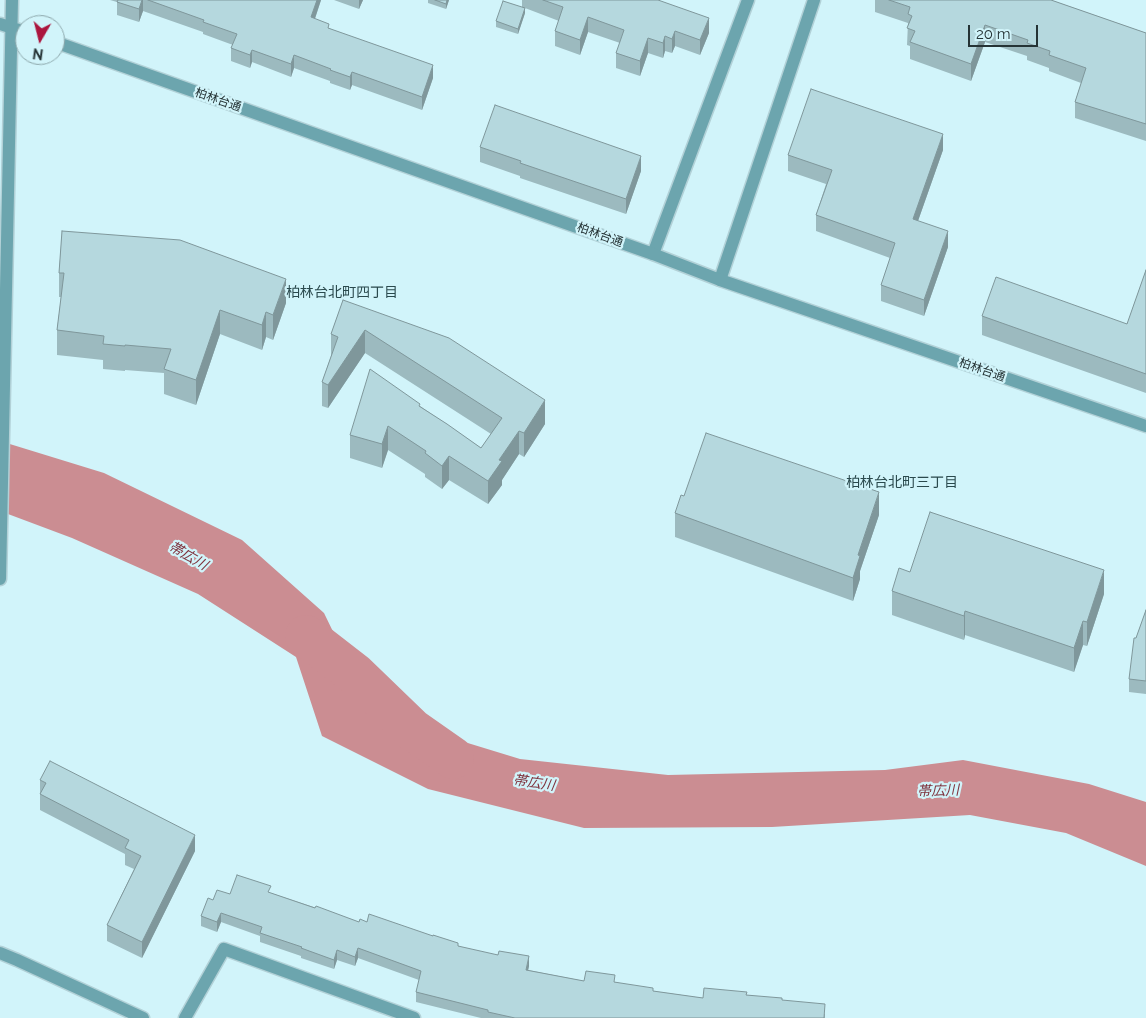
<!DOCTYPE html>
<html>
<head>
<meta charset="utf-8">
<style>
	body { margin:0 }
	#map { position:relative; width:1146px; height:1018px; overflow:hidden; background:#d1f4fa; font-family:Raleway,sans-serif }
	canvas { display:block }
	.north { position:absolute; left:15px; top:15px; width:50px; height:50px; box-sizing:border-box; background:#d1f4fa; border:1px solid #8ca7ab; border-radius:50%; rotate:188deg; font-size:14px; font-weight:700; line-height:20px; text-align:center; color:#253335 }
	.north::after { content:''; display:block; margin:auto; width:18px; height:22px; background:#ab163e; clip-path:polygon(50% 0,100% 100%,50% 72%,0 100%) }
	.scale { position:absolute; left:968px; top:25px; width:70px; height:22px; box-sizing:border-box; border:2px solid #253335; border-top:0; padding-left:6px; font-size:15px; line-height:18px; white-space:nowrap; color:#253335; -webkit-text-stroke:4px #d1f4fa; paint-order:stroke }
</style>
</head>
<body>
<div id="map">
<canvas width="1146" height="1018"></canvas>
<div class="north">N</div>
<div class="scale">20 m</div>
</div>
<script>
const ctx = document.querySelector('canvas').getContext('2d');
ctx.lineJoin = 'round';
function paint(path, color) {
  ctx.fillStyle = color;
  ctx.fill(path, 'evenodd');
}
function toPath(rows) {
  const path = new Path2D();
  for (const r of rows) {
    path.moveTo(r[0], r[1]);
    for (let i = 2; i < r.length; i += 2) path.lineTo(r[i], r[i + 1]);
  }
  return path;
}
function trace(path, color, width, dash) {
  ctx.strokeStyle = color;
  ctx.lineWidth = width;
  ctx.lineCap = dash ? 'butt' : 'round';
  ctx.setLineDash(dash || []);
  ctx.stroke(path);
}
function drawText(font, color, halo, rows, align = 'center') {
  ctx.font = font + ' Raleway,"Noto Sans JP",sans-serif';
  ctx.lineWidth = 4.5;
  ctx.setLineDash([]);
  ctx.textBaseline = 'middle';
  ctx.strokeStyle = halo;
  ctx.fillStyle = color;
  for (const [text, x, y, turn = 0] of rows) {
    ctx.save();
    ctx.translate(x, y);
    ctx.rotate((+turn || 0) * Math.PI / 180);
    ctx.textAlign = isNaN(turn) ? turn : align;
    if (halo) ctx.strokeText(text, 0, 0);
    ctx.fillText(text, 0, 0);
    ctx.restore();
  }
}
paint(toPath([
	[0,441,104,473,242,540,324,613,373,714,520,759,668,775,885,770,963,760,1089,784,1146,802,1146,866,1066,833,970,815,772,827,584,828,428,789,322,736,296,657,198,594,72,538,0,511]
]), '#cb8d92');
trace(toPath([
	[306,636,355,674,413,730,453,758]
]), '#cb8d92', 42);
const minor = toPath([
	[653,254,748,0],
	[720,280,814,0],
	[0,953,17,960,143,1018],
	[185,1018,224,949,414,1018]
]);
const tertiary = toPath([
	[0,24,25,32],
	[55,42,653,254,720,280,1146,426],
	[0,579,12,0]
]);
trace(minor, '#b2d1d7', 15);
trace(tertiary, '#b2d1d7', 15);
trace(minor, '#6ca5ae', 12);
trace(tertiary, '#6ca5ae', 12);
paint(toPath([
	[110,0,321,0,315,19,329,28,433,78,422,110,352,85,350,90,330,83,330,81,294,68,291,77,252,62,250,68,231,61,231,48,233,45,203,34,203,32,143,11,139,22,117,15,117,2],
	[334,0,363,0,359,9],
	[428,0,449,0,446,9,428,3],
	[522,0,658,0,709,33,700,55,675,46,672,53,665,51,663,58,648,53,640,76,616,68,616,53,620,43,588,32,580,55,555,46,555,31,559,21,525,8,525,13,518,34,496,27,496,21,522,7],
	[875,0,1051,0,1146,33,1146,141,1075,118,1075,102,1081,83,1049,71,1049,68,1027,60,1027,56,985,42,971,81,910,59,910,46,907,45,908,23,875,12],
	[480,147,641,171,626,214,520,178,520,176,480,162],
	[943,150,918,221,948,247,924,316,881,301,881,285,890,258,816,231,816,215,826,184,788,171,788,155],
	[62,231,286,303,273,340,266,337,262,350,220,334,196,405,164,394,164,373,125,370,125,371,103,369,103,360,57,355,57,330,61,297,59,297,59,273],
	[1146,270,1146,393,982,335,982,316,1127,324],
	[343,300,545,424,524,457,519,454,502,480,502,485,488,504,449,480,442,489,425,477,425,474,388,450,382,468,350,458,350,435,420,406,481,448,491,434,365,353,328,408,322,406,322,382,331,356,331,334],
	[684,496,879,515,860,571,860,579,853,601,675,537,675,513],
	[910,572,1104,594,1087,646,1083,645,1074,672,965,635,964,640,892,615,892,591],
	[1146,610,1146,694,1129,692,1129,679,1136,638],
	[40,780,195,851,142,958,107,941,107,925,134,869,125,865,125,854,40,810],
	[271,893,359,922,367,922,458,946,529,966,528,970,584,981,615,982,653,991,703,998,747,995,782,1000,825,1014,825,1018,481,1018,416,1002,416,992,419,980,358,958,355,966,337,960,334,969,301,958,301,956,260,942,260,936,221,922,217,932,201,926,201,916,213,900,230,894]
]), '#9cbabf');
paint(toPath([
	[142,0,143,0,143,11,139,22,139,9],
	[317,0,321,0,311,30,311,17],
	[359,0,363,0,359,9],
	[447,0,449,0,446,9,446,4],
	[525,8,525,13,518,34,518,29],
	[588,17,588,32,580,55,580,40],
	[709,18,709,33,700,55,700,40],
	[985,25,985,42,971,81,971,64],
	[675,31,675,46,672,53,672,39],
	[665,36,665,51,663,58,663,43],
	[648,38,648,53,640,76,640,61],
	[252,50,252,62,250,68,250,55],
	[294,55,294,68,291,77,291,64],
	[433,65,433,78,422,110,422,97],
	[352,72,352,85,350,90,350,77],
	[943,134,943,150,913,235,913,219],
	[641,156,641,171,626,214,626,199],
	[948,231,948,247,924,316,924,300],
	[286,279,286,303,273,340,273,315],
	[220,310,220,334,196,405,196,380],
	[266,312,266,337,262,350,262,325],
	[365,330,365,353,328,408,328,385],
	[545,400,545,424,524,457,524,433],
	[388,426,388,450,382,468,382,444],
	[519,431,519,454,502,480,502,485,488,504,488,481,499,460],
	[449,456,449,480,442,489,442,466],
	[879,492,879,515,860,571,860,579,853,601,853,578,858,555],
	[1104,570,1104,594,1087,646,1087,622],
	[965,611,965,635,964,640,964,616],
	[1083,621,1083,645,1074,672,1074,648],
	[195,835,195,851,142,958,142,942],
	[221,913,221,922,217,932,217,922],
	[358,948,358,958,355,966,355,957],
	[337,950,337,960,334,969,334,960],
	[529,956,529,966,526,980,526,970]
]), '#7f979b');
const building = toPath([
	[118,0,142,0,139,9,117,2,118,0],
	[148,0,317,0,311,17,329,24,328,28,433,65,422,97,352,72,350,77,330,70,331,69,294,55,291,64,252,50,250,55,231,48,237,34,203,22,204,20,148,0],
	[435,0,447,0,446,4,435,0],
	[543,0,658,0,709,18,700,40,675,31,672,39,665,36,663,43,648,38,640,61,616,53,624,30,588,17,580,40,555,31,563,7,543,0],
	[889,0,1051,0,1146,33,1146,124,1075,102,1086,68,1049,55,1050,51,1027,43,1028,40,985,25,971,64,910,42,915,31,907,28,912,16,908,14,910,7,889,0],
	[503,1,525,8,518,29,496,21,503,1],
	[811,89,943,134,913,219,948,231,924,300,881,285,895,243,816,215,832,170,788,155,811,89],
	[495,105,641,156,626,199,520,163,521,161,480,147,495,105],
	[62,231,180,240,286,279,273,315,266,312,262,325,220,310,196,380,164,369,171,349,125,345,125,346,103,344,104,336,57,330,64,273,59,273,62,231],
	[1146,270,1146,374,982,316,996,277,1127,324,1146,270],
	[343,300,449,338,545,400,524,433,519,431,499,460,502,461,488,481,449,456,442,466,425,453,426,451,388,426,382,444,350,435,370,369,420,404,419,406,447,424,481,448,502,418,365,330,328,385,322,382,338,337,331,334,343,300],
	[706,433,879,492,858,555,860,556,853,578,675,513,681,495,684,496,706,433],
	[930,512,1104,570,1087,622,1083,621,1074,648,965,611,964,616,892,591,899,568,910,572,930,512],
	[1146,610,1146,681,1129,679,1134,638,1136,638,1146,610],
	[50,761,195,835,142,942,107,925,141,856,125,848,129,840,40,794,46,783,40,780,50,761],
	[237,875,271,886,268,892,315,908,316,906,359,922,360,919,367,922,369,914,433,936,433,935,458,943,458,946,498,955,499,951,529,956,526,970,584,981,586,971,615,975,614,982,653,988,653,991,703,998,704,988,747,992,746,995,782,998,782,1000,825,1004,824,1018,515,1018,488,1012,488,1010,416,992,421,971,358,948,355,957,337,950,334,960,301,948,302,947,260,933,262,927,221,913,217,922,201,916,208,898,213,900,217,890,230,894,237,875]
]);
paint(building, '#b5d8de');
trace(building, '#7f979b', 1);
drawText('12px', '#253335', '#d1f4fa', [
	["柏林台通",218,100,19],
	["柏林台通",600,235,20],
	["柏林台通",982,370,19]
]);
drawText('14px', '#2a494d', '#d1f4fa', [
	["柏林台北町四丁目",342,293],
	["柏林台北町三丁目",902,483]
]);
drawText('italic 14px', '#7f323d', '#d1f4fa', [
	["帯広川",188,556,30],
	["帯広川",534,783,8],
	["帯広川",938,791,-2]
]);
</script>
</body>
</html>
